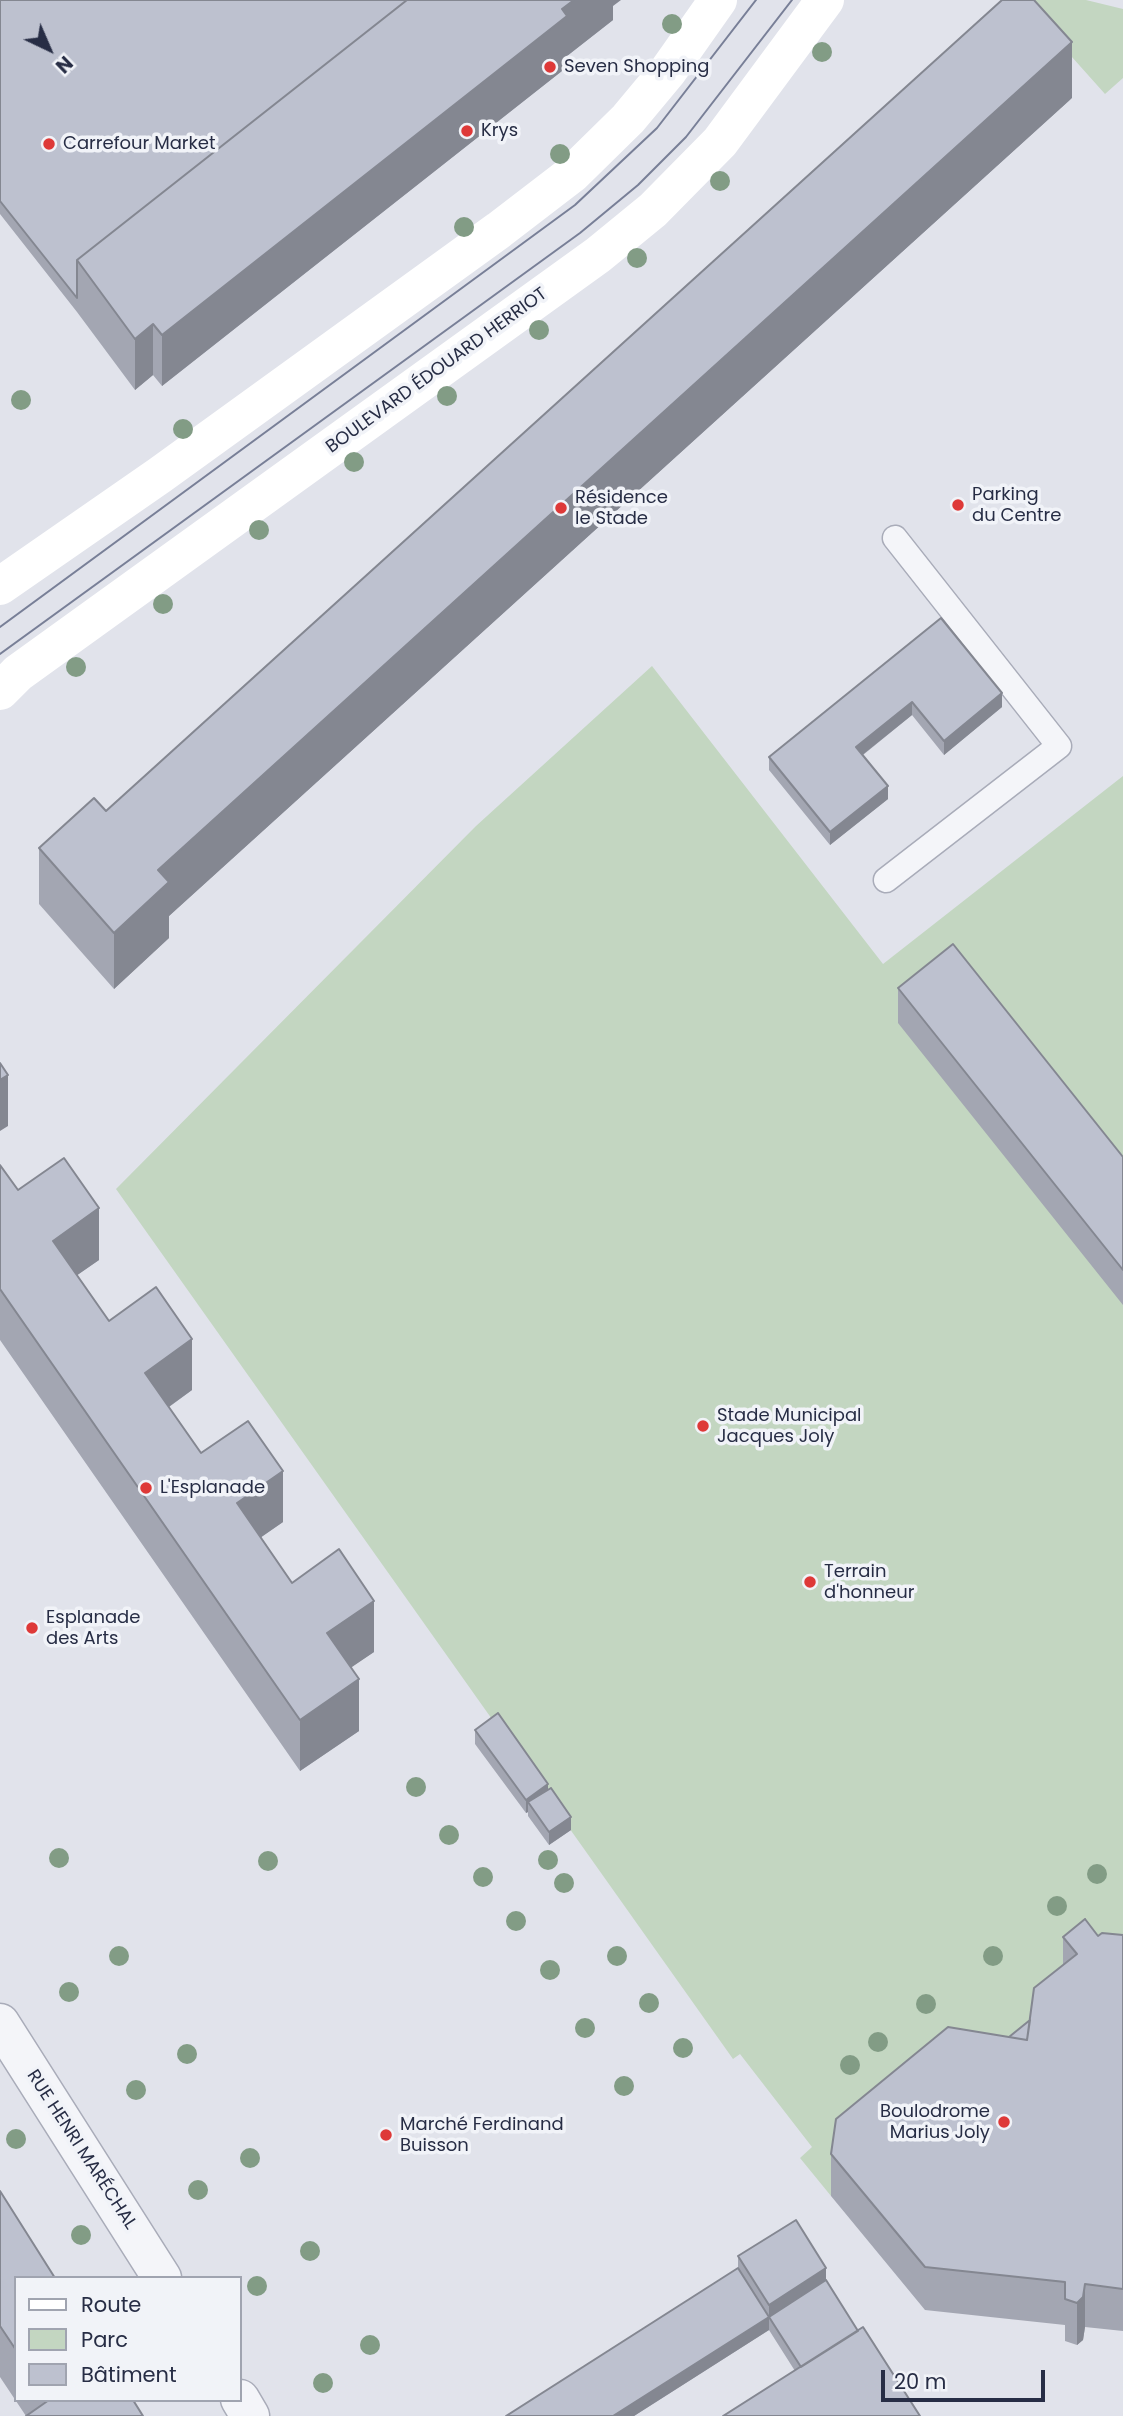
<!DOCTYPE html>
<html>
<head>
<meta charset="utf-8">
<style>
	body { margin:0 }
	#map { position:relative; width:1123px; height:2416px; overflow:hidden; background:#e1e3eb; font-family:Poppins,sans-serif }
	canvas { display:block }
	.legend { position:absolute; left:14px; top:2276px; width:228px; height:126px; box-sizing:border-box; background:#f1f3f8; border:2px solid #a0a4b0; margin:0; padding:9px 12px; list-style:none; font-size:21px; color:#272d45 }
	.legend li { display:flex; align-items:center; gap:14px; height:35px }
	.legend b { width:35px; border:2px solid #a0a4b0 }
	.north { position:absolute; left:14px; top:14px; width:70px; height:70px; -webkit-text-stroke:5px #f1f3f8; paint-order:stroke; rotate:136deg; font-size:19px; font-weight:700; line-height:28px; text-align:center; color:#272d45 }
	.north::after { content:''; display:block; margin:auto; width:24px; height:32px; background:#272d45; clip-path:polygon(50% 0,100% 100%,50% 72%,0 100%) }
	.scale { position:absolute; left:881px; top:2370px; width:164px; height:32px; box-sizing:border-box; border:4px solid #272d45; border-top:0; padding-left:9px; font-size:21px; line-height:24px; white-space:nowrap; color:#272d45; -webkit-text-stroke:5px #f1f3f8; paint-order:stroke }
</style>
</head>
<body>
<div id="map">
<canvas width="1123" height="2416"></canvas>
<ul class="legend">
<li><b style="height:9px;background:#fff"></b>Route</li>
<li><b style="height:19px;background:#c3d6c1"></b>Parc</li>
<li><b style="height:19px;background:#bdc1cf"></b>Bâtiment</li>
</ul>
<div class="north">N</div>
<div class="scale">20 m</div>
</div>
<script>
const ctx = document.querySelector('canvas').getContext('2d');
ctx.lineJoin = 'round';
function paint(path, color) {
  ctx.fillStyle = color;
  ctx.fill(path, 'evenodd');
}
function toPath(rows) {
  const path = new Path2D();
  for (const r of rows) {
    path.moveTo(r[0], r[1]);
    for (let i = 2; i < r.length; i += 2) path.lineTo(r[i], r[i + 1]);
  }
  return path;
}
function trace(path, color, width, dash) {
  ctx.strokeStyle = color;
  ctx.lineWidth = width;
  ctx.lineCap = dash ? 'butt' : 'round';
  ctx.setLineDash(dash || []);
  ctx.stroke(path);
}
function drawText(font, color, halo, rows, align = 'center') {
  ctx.font = font + ' Poppins,sans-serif';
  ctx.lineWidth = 7;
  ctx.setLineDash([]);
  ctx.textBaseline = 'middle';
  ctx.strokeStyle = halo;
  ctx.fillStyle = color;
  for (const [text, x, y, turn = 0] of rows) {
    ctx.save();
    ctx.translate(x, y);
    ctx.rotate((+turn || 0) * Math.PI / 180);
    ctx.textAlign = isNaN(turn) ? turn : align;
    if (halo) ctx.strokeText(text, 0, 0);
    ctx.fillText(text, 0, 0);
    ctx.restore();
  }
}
paint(toPath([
	[1021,0,1086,0,1123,9,1123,78,1105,94],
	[652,666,883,964,1123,776,1123,1957,1077,1997,836,2161,831,2196,800,2158,812,2147,740,2054,733,2059,116,1189,476,826]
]), '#c3d6c1');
const service = toPath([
	[886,880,1059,746,895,538]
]);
const tertiary = toPath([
	[0,2023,162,2278],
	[240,2399,250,2416]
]);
trace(service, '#a9acb9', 27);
trace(tertiary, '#a9acb9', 41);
trace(service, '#f4f5f9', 24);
trace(tertiary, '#f4f5f9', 38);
trace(toPath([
	[0,586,160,475,499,230,572,174,628,119,668,71,718,0],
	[0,691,18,673,598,255,653,210,720,142,825,0]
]), '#fff', 38);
trace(toPath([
	[0,627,575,205,657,128,756,0],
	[0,654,580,233,638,185,686,137,792,0]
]), '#787f97', 2);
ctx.fillStyle = '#829c85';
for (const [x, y] of [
	[672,24],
	[822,52],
	[560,154],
	[720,181],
	[464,227],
	[637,258],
	[539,330],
	[447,396],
	[21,400],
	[183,429],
	[354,462],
	[259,530],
	[163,604],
	[76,667],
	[416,1787],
	[449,1835],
	[59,1858],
	[548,1860],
	[268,1861],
	[1097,1874],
	[483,1877],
	[564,1883],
	[1057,1906],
	[516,1921],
	[119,1956],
	[617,1956],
	[993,1956],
	[550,1970],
	[69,1992],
	[649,2003],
	[926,2004],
	[585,2028],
	[878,2042],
	[683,2048],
	[187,2054],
	[850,2065],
	[624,2086],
	[136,2090],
	[16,2139],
	[250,2158],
	[198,2190],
	[81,2235],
	[310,2251],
	[257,2286],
	[370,2345],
	[323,2383]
]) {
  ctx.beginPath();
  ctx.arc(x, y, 10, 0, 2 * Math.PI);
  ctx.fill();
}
paint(toPath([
	[0,0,613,6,613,20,567,56,567,67,162,386,153,375,135,390,77,312,0,214],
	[1072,98,169,916,169,938,114,989,39,904,39,848,106,811],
	[941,618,1002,707,944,755,912,715,863,755,888,799,830,845,769,770,769,757],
	[898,988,1123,1157,1123,1305,898,1023],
	[0,1165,18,1190,99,1260,77,1275,109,1321,192,1390,169,1407,201,1453,283,1522,261,1537,292,1583,374,1652,351,1667,359,1731,300,1771,0,1340],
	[475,1730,548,1790,571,1830,549,1845,528,1816,528,1812,526,1813,475,1744],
	[1123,1935,1123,2331,1085,2327,1083,2340,1077,2345,1065,2341,1065,2325,925,2310,831,2196,831,2154,1009,2037,1030,2020,1063,1965,1063,1937],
	[0,2191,16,2278,16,2400,133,2400,26,2416,0,2377],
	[738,2256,826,2280,858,2331,795,2371,769,2330,634,2416,506,2416,738,2268]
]), '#a3a6b2');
paint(toPath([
	[574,0,621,0,613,6,613,20,567,56,567,67,162,386,162,335],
	[1072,42,1072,98,169,916,169,938,114,989,114,933,158,870],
	[153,324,153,375,135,390,135,339],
	[1002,693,1002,707,944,755,944,741],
	[912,702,912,715,856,760,856,747],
	[888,786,888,799,830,845,830,832],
	[8,1075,8,1126,0,1131,0,1080],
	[99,1208,99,1260,53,1292,53,1241],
	[192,1339,192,1390,145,1424,145,1373],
	[283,1471,283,1522,237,1554,237,1503],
	[374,1601,374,1652,327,1684,327,1633],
	[359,1679,359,1731,300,1771,300,1720],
	[548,1784,548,1798,528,1802,528,1812,526,1813,526,1800],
	[571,1817,571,1830,549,1845,549,1832],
	[826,2268,826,2293,769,2317,769,2305],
	[1085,2284,1085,2327,1083,2340,1077,2345,1077,2303],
	[769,2317,769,2330,634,2416,613,2416]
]), '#848791');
const building = toPath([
	[0,0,407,0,77,260,77,298,0,201,0,0],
	[407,0,574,0,562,9,567,16,162,335,153,324,135,339,77,260,407,0],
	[1002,0,1034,0,1072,42,158,870,169,882,114,933,39,848,94,798,106,811,1002,0],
	[941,618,1002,693,944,741,912,702,856,747,888,786,830,832,769,757,941,618],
	[953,944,1123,1157,1123,1270,898,988,953,944],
	[0,1063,8,1075,0,1080,0,1063],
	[64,1158,99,1208,53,1241,109,1321,156,1287,192,1339,145,1373,201,1453,248,1421,283,1471,237,1503,292,1583,339,1549,374,1601,327,1633,359,1679,300,1720,0,1289,0,1165,18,1190,64,1158],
	[498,1713,548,1784,526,1800,475,1730,498,1713],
	[551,1788,571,1817,549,1832,528,1802,551,1788],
	[1085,1919,1098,1936,1102,1933,1123,1935,1123,2289,1085,2284,1083,2297,1077,2303,1065,2299,1065,2282,925,2267,831,2154,836,2119,948,2027,1027,2040,1034,1988,1077,1954,1063,1937,1085,1919],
	[1030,2020,1027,2040,1009,2037,1030,2020],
	[0,2191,55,2278,16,2278,16,2350,0,2326,0,2191],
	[796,2220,826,2268,769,2305,738,2256,796,2220],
	[738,2268,769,2317,613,2416,506,2416,738,2268],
	[826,2280,858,2331,801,2367,769,2317,826,2280],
	[863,2327,920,2416,723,2416,863,2327],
	[49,2400,133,2400,143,2416,26,2416,49,2400]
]);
paint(building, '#bdc1cf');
trace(building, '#848791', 2);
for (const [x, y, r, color] of [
	[550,67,7,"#de3938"],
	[467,131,7,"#de3938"],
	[49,144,7,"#de3938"],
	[958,505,7,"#de3938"],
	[561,508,7,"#de3938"],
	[703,1426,7,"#de3938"],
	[146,1488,7,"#de3938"],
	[810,1582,7,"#de3938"],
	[32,1628,7,"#de3938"],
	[1004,2122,7,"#de3938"],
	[386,2135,7,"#de3938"]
]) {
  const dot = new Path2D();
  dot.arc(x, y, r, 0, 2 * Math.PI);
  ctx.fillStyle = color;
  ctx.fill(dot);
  trace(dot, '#f1f3f8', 2.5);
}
drawText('18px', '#272d45', '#f1f3f8', [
	["Seven Shopping",564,67],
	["Krys",481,131],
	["Carrefour Market",63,144],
	["Parking",972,495],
	["du Centre",972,516],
	["Résidence",575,498],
	["le Stade",575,519],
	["Stade Municipal",717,1416],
	["Jacques Joly",717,1437],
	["L'Esplanade",160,1488],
	["Terrain",824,1572],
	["d'honneur",824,1593],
	["Esplanade",46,1618],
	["des Arts",46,1639],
	["Boulodrome",990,2112,"right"],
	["Marius Joly",990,2133,"right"],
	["Marché Ferdinand",400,2125],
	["Buisson",400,2146]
], 'left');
drawText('18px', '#272d45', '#f1f3f8', [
	["BOULEVARD ÉDOUARD HERRIOT",437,371,-36],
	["RUE HENRI MARÉCHAL",81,2150,57]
]);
</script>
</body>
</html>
